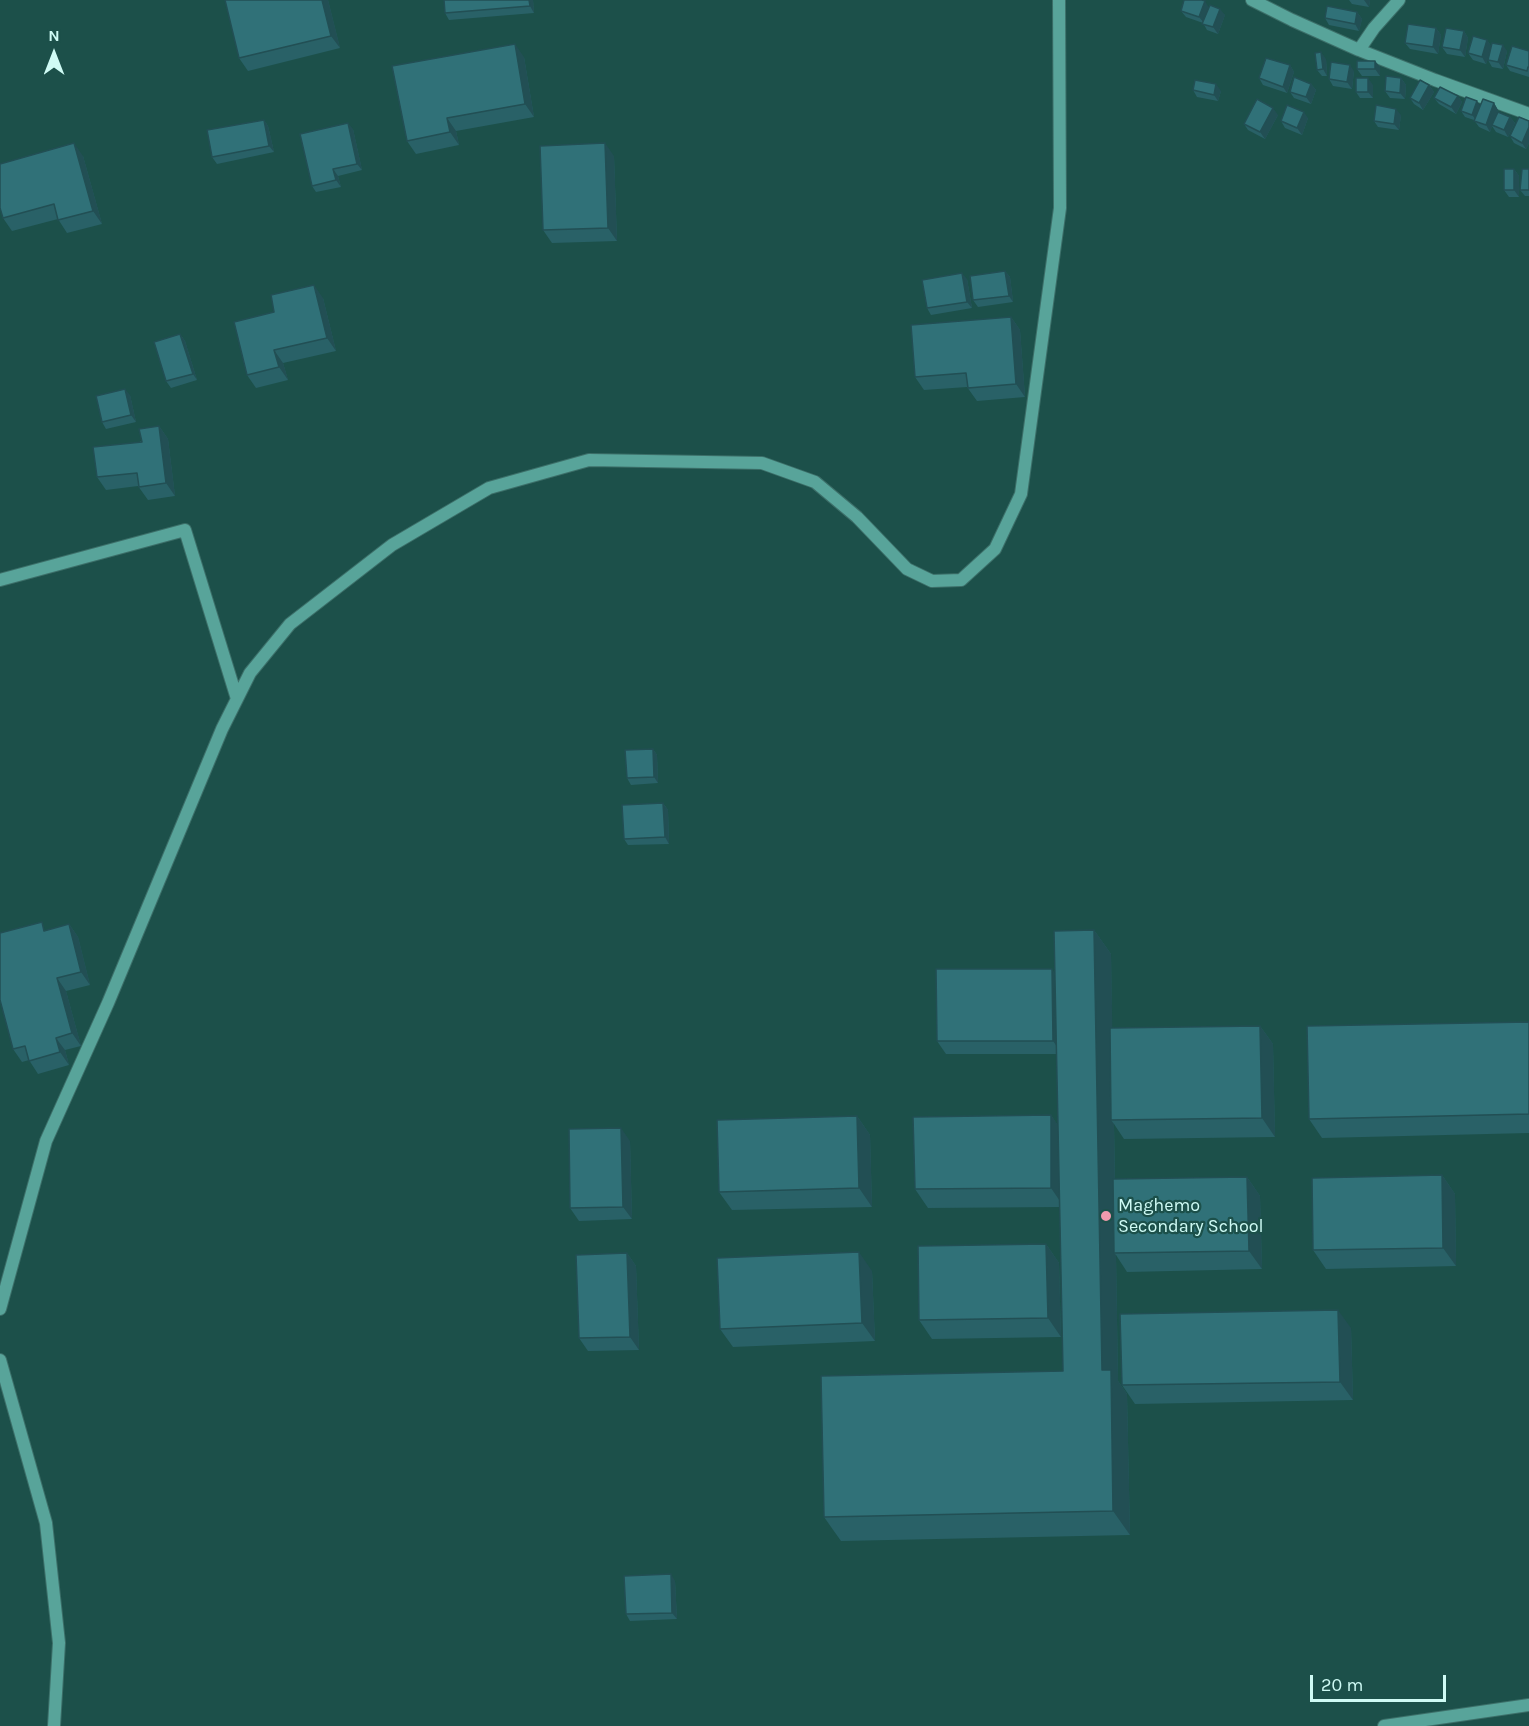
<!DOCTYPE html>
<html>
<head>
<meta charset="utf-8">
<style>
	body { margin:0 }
	#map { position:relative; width:1529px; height:1726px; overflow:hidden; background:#1c504a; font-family:Karla,sans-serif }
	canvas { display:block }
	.north { position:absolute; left:24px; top:24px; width:60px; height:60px; -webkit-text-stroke:4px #1c504a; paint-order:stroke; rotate:0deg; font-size:16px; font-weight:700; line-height:24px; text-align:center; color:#cffbf5 }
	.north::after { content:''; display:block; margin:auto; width:21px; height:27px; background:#cffbf5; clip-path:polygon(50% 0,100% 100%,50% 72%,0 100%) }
	.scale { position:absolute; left:1310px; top:1675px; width:136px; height:27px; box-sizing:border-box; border:3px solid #cffbf5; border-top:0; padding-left:8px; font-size:18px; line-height:21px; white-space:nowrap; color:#cffbf5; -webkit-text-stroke:4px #1c504a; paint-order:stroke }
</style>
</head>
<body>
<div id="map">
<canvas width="1529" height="1726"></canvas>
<div class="north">N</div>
<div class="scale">20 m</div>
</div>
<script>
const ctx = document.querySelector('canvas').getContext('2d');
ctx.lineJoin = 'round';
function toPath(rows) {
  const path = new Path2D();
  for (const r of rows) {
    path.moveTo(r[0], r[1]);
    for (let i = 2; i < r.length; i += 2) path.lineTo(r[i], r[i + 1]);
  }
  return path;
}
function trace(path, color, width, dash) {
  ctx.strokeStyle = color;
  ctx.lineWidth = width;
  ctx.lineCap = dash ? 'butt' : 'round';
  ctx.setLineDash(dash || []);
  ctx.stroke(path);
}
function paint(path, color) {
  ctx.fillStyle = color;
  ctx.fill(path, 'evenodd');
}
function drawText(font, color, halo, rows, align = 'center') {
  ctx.font = font + ' Karla,sans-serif';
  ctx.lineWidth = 4.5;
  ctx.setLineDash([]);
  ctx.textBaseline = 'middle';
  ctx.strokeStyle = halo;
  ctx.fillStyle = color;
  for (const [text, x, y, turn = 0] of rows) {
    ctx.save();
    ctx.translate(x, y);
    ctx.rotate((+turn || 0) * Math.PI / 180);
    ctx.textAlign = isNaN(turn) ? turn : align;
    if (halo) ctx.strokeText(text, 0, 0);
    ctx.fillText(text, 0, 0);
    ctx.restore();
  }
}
const minor = toPath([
	[1252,0,1292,20,1359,50,1435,80,1529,114],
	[1359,50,1374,28,1399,0],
	[0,580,185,530,237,699],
	[0,1309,46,1141,108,1003,222,729,250,673,290,624,392,545,489,488,589,460,762,463,815,482,857,517,907,569,932,581,961,580,995,549,1021,494,1060,208,1059,0],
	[0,1360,46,1523,59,1643,54,1726],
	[1384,1726,1529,1705]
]);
trace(minor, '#3c6f69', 14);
trace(minor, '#58a49a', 12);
paint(toPath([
	[225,0,328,0,340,48,248,71,239,58],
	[444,0,533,0,534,13,449,20,445,13],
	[1349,0,1370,0,1369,7,1352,4],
	[1209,7,1225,15,1218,34,1207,30,1203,23,1186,17,1181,11],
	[1357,12,1362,19,1359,31,1329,25,1325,18],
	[1436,28,1441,35,1438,54,1410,49,1405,43],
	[1464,31,1468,38,1465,57,1447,54,1442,47],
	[1487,40,1491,46,1507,51,1503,69,1492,67,1488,60,1489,55,1486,64,1473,60,1468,53],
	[1529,51,1529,77,1510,71,1506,65],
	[524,57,534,117,456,131,459,145,416,154,407,141],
	[1326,59,1327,76,1322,76,1317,70],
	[1375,61,1380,67,1380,76,1362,76,1357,69],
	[1290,65,1294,72,1287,93,1263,85,1259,78],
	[1354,71,1352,89,1333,86,1329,79],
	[1401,78,1406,85,1405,99,1390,98,1385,91],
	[1311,84,1316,90,1311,104,1294,98,1290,92],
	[1373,85,1373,98,1360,98,1356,92],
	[1429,85,1434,92,1423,110,1414,104,1410,98],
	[1193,90,1221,91,1218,101,1197,97],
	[1458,96,1462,102,1456,114,1439,104,1434,98],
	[1494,103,1498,110,1496,116,1510,117,1515,123,1508,137,1496,132,1492,126,1490,132,1479,127,1474,120,1465,117,1461,111],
	[1278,115,1265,139,1248,130,1244,124],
	[1401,115,1399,130,1378,127,1374,121],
	[1308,118,1302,135,1285,128,1281,121],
	[264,120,268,126,274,152,217,164,212,157],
	[1529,121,1529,143,1526,149,1514,143,1510,136],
	[353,129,362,170,338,176,341,187,316,192,312,186],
	[83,156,102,224,67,233,58,219,12,231,3,218],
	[614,156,617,241,552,243,543,230],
	[1514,169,1519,176,1519,197,1509,197,1504,190],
	[1529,169,1529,196,1525,196,1520,190],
	[1005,271,1010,277,1013,302,978,307,973,300],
	[967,279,972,308,931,315,927,308],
	[323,298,336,351,283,363,288,380,256,388,247,375,274,312],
	[1011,317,1020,330,1025,397,977,401,967,387,924,390,915,377],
	[180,334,185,341,197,380,171,388,166,381],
	[130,395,136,422,106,429,102,422],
	[159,426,168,439,175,496,148,500,138,486,106,490,97,477],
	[653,749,657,755,658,783,631,785,627,778],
	[663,803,668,810,669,844,628,845,624,839],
	[69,924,78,937,90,985,66,991,81,1046,65,1050,69,1065,38,1074,29,1060,22,1062,13,1049,47,930],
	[1094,930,1111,954,1112,1028,1260,1026,1273,1044,1275,1137,1124,1139,1114,1124,1115,1179,1247,1177,1260,1196,1262,1269,1127,1272,1116,1255,1118,1381,1127,1394,1130,1535,841,1541,824,1517,1063,1371,1060,1207,928,1208,915,1189,1051,1115,1058,1126,1057,1054,946,1054,937,1041,1055,973],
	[1529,1022,1529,1133,1322,1138,1309,1119],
	[857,1116,870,1135,872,1207,732,1210,719,1192],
	[630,1141,632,1219,579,1221,570,1208],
	[1442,1175,1455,1194,1456,1266,1326,1269,1313,1250],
	[1046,1244,1059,1263,1061,1337,932,1339,919,1320],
	[627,1253,636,1266,639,1350,588,1351,579,1338],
	[872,1271,875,1341,733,1347,720,1329],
	[1351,1328,1353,1400,1135,1404,1122,1385],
	[675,1581,677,1619,630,1621,626,1614]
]), '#296167');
paint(toPath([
	[322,0,328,0,340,48,331,36],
	[529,0,533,0,534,13,530,6],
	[1364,0,1370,0,1369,7],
	[1205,1,1209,8,1204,23,1199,17],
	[1220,9,1225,15,1218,34,1213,27],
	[1357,12,1362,19,1359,31,1355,24],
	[1436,28,1441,35,1438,54,1433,47],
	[1464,31,1468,38,1465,57,1460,50],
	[1487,40,1492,47,1486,64,1482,57],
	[515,44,524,57,534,117,525,104],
	[1503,45,1507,51,1503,69,1498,62],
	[1321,52,1326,59,1327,76,1323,69],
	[1375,61,1380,67,1380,76,1375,69],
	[1290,65,1294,72,1287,93,1283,87],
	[1350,65,1354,71,1352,89,1347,82],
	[1368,78,1373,85,1373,98,1368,92],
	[1401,78,1406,85,1405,99,1400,93],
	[1216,84,1221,91,1218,101,1214,95],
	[1311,84,1316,90,1311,104,1306,97],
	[1429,85,1434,92,1423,110,1419,103],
	[1458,96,1462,102,1456,114,1451,107],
	[1477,101,1482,108,1477,121,1472,115],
	[1494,103,1498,110,1490,132,1486,125],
	[1273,108,1278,115,1265,139,1260,132],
	[1396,109,1401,115,1399,130,1394,124],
	[1304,112,1308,118,1302,135,1297,128],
	[1510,117,1515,123,1508,137,1504,130],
	[447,118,456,131,459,145,450,132],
	[264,120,268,126,274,152,269,146],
	[348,123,353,129,362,170,357,164],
	[1529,127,1529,143,1526,149,1522,143],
	[74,143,83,156,102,224,93,211],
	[605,143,614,156,617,241,608,228],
	[333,169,338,176,341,187,336,180],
	[1514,169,1519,176,1519,197,1514,190],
	[1005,271,1010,277,1013,302,1009,296],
	[962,273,967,279,972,308,967,302],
	[314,285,323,298,336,351,327,338],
	[1011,317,1020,330,1025,397,1016,384],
	[180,334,185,341,197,380,193,374],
	[274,350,283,363,288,380,279,367],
	[125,389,130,395,136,422,131,415],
	[159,426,168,439,175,496,166,483],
	[653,749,657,755,658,783,654,777],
	[663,803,668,810,669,844,665,837],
	[69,924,78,937,90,985,81,972],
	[1094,930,1111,954,1114,1120,1111,1120,1114,1124,1116,1253,1114,1253,1116,1255,1118,1381,1127,1394,1130,1535,1113,1511,1102,1370],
	[1052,969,1061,982,1062,1054,1053,1041],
	[57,978,66,991,81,1046,72,1033],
	[1260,1026,1273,1044,1275,1137,1262,1118],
	[56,1038,65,1050,69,1065,60,1052],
	[1051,1115,1064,1134,1064,1207,1051,1188],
	[857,1116,870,1135,872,1207,859,1188],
	[621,1128,630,1141,632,1219,623,1207],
	[1442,1175,1455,1194,1456,1266,1443,1248],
	[1247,1177,1260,1196,1262,1269,1249,1251],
	[1046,1244,1059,1263,1061,1337,1048,1318],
	[859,1252,872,1271,875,1341,862,1323],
	[627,1253,636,1266,639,1350,630,1337],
	[1338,1310,1351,1328,1353,1400,1340,1382],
	[671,1574,675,1581,677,1619,672,1613]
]), '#224f54');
const building = toPath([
	[225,0,322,0,331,36,239,58,225,0],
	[444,0,529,0,530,6,445,13,444,0],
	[1184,0,1202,0,1205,1,1199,17,1181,11,1184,0],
	[1210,5,1220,9,1213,27,1202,24,1210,5],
	[1327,6,1357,12,1355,24,1325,18,1327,6],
	[1408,24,1436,28,1433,47,1405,43,1408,24],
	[1446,28,1464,31,1460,50,1442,47,1446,28],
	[1473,36,1487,40,1482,57,1468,53,1473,36],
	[1492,43,1503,45,1498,62,1488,60,1492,43],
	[515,44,525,104,447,118,450,132,407,141,392,66,515,44],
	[1512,46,1529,51,1529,67,1528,67,1527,71,1506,65,1512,46],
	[1321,52,1323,69,1317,70,1315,53,1321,52],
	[1266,58,1290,65,1283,87,1259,78,1266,58],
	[1357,61,1375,61,1375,69,1357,69,1357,61],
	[1331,62,1350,65,1347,82,1329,79,1331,62],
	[1386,76,1401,78,1400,93,1385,91,1386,76],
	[1294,77,1311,84,1306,97,1290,92,1294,77],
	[1356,78,1368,78,1368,92,1356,92,1356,78],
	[1195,80,1216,84,1214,95,1193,90,1195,80],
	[1420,80,1429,85,1419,103,1410,98,1420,80],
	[1440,87,1458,96,1451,107,1434,98,1440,87],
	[1466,97,1477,101,1472,115,1461,111,1466,97],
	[1257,99,1273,108,1260,132,1244,124,1257,99],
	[1483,99,1494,103,1486,125,1474,121,1483,99],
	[1287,105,1304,112,1297,128,1281,121,1287,105],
	[1376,105,1396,109,1394,124,1374,121,1376,105],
	[1498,112,1510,117,1504,130,1492,125,1498,112],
	[1519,117,1529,121,1529,127,1522,143,1510,136,1519,117],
	[264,120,269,146,212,157,207,130,264,120],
	[348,123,357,164,333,169,336,180,312,186,300,134,348,123],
	[74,143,93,211,58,220,54,204,3,218,0,208,0,164,74,143],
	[605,143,608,228,543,230,540,146,605,143],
	[1504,169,1514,169,1514,190,1504,190,1504,169],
	[1522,169,1529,169,1529,190,1520,190,1522,169],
	[1005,271,1009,296,973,300,970,276,1005,271],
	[962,273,967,302,927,308,922,280,962,273],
	[314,285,327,338,274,350,279,367,247,375,234,322,274,312,271,295,314,285],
	[1011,317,1016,384,968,388,966,373,915,377,911,325,1011,317],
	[180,334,193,374,166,381,154,342,180,334],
	[125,389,131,415,102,422,96,396,125,389],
	[159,426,166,483,139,487,137,473,97,477,93,447,142,442,139,429,159,426],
	[653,749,654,777,627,778,625,750,653,749],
	[663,803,665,837,624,839,622,805,663,803],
	[42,922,44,931,69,924,81,972,57,978,72,1033,56,1038,60,1052,29,1061,25,1046,13,1049,0,1000,0,933,42,922],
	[1094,930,1102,1370,1111,1370,1113,1511,824,1517,821,1376,1063,1371,1054,931,1094,930],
	[936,969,1052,969,1053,1041,937,1041,936,969],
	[1529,1022,1529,1114,1309,1119,1307,1026,1529,1022],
	[1260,1026,1262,1118,1111,1120,1110,1028,1260,1026],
	[1051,1115,1051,1188,915,1189,913,1117,1051,1115],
	[857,1116,859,1188,719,1192,717,1120,857,1116],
	[621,1128,623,1207,570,1208,569,1129,621,1128],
	[1442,1175,1443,1248,1313,1250,1312,1178,1442,1175],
	[1247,1177,1249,1251,1114,1253,1113,1179,1247,1177],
	[1046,1244,1048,1318,919,1320,918,1246,1046,1244],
	[859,1252,862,1323,720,1329,717,1258,859,1252],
	[627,1253,630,1337,579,1338,576,1255,627,1253],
	[1338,1310,1340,1382,1122,1385,1120,1314,1338,1310],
	[671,1574,672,1613,626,1614,624,1576,671,1574]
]);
paint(building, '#307178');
trace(building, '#224f54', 1.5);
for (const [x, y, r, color] of [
	[1106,1216,6,"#f29aae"]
]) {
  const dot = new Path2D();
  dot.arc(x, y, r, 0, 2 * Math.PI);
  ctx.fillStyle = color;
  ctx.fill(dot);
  trace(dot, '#1c504a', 2);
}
drawText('18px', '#cffbf5', '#1c504a', [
	["Maghemo",1118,1206],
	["Secondary School",1118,1227]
], 'left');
</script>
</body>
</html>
